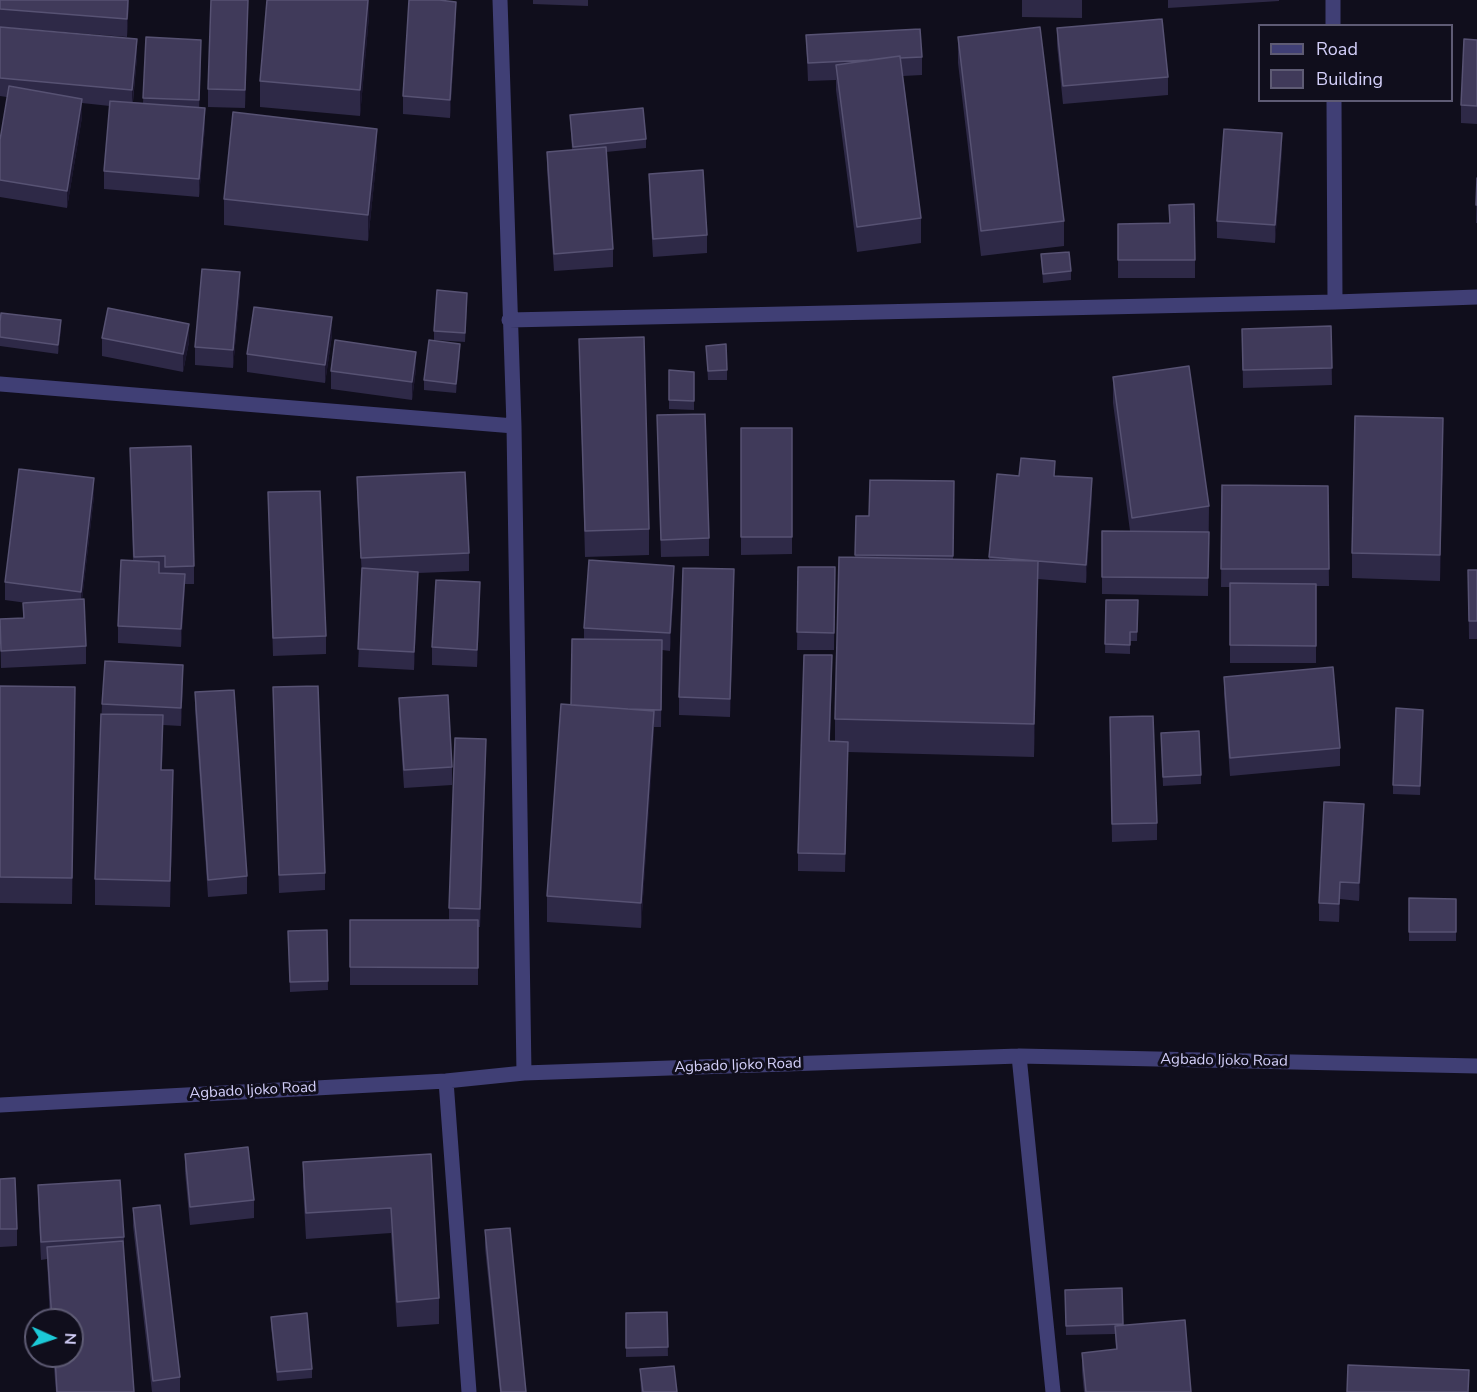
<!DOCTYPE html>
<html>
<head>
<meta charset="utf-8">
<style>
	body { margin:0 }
	#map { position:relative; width:1477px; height:1392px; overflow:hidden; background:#100e1c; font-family:"Nunito Sans",sans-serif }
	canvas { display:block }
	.legend { position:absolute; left:1258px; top:24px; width:195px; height:78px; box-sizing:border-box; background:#100e1c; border:2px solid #5e5b74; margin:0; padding:8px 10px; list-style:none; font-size:18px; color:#d3cff9 }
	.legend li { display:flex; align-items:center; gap:12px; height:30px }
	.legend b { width:30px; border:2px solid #5e5b74 }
	.north { position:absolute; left:24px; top:1308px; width:60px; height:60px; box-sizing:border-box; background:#100e1c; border:2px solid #5e5b74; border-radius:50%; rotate:93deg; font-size:16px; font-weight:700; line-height:24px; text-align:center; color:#d3cff9 }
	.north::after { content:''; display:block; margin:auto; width:21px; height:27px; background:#1cc9d7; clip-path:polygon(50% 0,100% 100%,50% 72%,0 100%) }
</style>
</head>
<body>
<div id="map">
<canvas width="1477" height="1392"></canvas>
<ul class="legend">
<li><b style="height:8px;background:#403f75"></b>Road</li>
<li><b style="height:16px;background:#403a5a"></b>Building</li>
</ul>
<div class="north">N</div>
</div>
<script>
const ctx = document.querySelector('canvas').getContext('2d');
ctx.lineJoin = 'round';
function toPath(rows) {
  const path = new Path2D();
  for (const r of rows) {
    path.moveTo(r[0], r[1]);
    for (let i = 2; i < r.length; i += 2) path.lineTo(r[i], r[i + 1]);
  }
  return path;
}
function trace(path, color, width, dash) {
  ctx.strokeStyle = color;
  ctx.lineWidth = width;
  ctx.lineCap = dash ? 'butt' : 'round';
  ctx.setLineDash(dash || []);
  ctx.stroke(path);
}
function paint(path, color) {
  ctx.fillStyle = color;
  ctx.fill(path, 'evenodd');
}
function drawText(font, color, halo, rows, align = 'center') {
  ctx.font = font + ' "Nunito Sans",sans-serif';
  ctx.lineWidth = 6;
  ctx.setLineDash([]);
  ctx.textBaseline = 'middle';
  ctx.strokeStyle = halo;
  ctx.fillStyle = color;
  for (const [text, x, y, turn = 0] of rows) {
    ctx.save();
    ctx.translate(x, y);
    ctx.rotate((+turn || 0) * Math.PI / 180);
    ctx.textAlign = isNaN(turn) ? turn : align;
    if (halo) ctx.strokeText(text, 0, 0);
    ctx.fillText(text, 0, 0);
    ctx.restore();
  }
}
trace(toPath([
	[500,0,514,426,524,1073],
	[1333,0,1333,26],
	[1334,100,1335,302],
	[509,320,1335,302,1477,297],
	[0,384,514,426],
	[1019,1056,1053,1392],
	[446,1081,469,1392],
	[0,1105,446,1081,524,1073,1019,1056,1477,1066]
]), '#403f75', 15);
paint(toPath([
	[0,0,129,0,127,37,0,27],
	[369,0,369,16,360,116,260,107,260,81],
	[533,0,588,0,588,6,533,4],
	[1022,0,1082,0,1082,18,1022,17],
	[1168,0,1279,0,1279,1,1168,8],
	[248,16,245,108,208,107,208,89],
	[456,19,450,118,403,114,403,96],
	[0,27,137,57,133,102,143,103,146,37,201,58,199,108,205,126,199,197,104,189,104,171,110,106,82,103,82,117,67,208,0,197,0,140,7,97,0,96],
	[1057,28,1168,77,1168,95,1063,104,1057,45],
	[806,35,922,57,922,75,903,76,921,218,921,243,857,252,836,90,836,80,808,81],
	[958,37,1064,221,1064,246,981,256,958,63],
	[1477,40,1477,124,1461,123,1461,105],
	[570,115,646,139,646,148,606,152,613,249,613,267,554,271,547,170,547,152,572,150],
	[1282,151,1275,243,1217,238,1217,221],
	[377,155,368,241,224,225,224,199],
	[649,174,707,235,707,253,653,257,649,192],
	[1477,178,1477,223,1476,223],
	[1169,205,1195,260,1195,278,1118,278,1118,224,1169,223],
	[1041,254,1071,271,1071,280,1043,283],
	[240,290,233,368,195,365,195,347],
	[467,302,465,342,434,340,434,331],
	[0,322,61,329,58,354,0,346],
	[1331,326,1332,385,1243,388,1242,329],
	[332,335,325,383,247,372,247,354],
	[102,338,189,342,183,372,102,356],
	[579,339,649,529,649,555,585,557],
	[706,346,727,370,727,380,708,380],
	[460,353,456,393,424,390,424,380],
	[416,369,412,400,331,389,331,371],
	[669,370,694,372,694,410,669,409],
	[1113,377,1209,506,1208,596,1102,594,1102,531,1130,531,1113,403],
	[657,415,709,538,709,556,661,557],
	[741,428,792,428,792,554,741,555],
	[1443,444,1440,581,1352,578,1352,553],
	[130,448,194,566,194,584,185,584,181,647,118,643,118,626,133,561],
	[1019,476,1055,476,1092,496,1086,583,1038,579,1034,757,848,752,845,872,798,871,798,853,832,673,830,741,835,741,835,719,855,558,856,516,869,516,954,481,953,560,989,560,989,557],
	[357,477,469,553,469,571,418,573,414,670,358,667,362,576,357,495],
	[1222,485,1328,486,1329,586,1316,586,1316,663,1230,663,1230,587,1221,587],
	[268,492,326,636,326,654,273,656],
	[94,496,82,600,86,646,86,664,1,668,0,619,23,618,23,603,27,603,5,600,5,582],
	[798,567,835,567,834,650,797,650],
	[1468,570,1477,570,1477,639,1469,639],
	[674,583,670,651,662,650,661,727,654,727,641,928,547,922,547,896,571,705,584,639,584,628],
	[734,587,730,717,679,715,679,697],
	[480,600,477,667,432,665,432,647],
	[1106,600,1138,600,1137,641,1130,641,1130,654,1105,653],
	[1224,677,1340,748,1340,766,1230,776,1224,694],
	[183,683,181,726,163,725,162,770,173,796,170,907,95,905,95,879,102,704],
	[0,686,75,713,72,904,0,903],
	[273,687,325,873,325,890,279,893],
	[195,692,247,876,247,894,208,897,195,710],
	[399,698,452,767,452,785,404,788,399,715],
	[1110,717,1157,823,1157,840,1112,842],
	[1423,719,1420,795,1393,794,1393,785],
	[1161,733,1201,775,1201,784,1163,786],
	[486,756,480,927,478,927,478,985,350,985,350,920,449,920,449,908],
	[1364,822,1359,901,1340,899,1339,922,1319,921,1319,903],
	[1409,898,1456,899,1456,941,1409,941],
	[327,930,328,990,290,992,288,931],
	[185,1154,254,1200,254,1218,190,1225,185,1172],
	[431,1154,439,1298,439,1324,397,1327,391,1233,306,1239,303,1187,303,1162],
	[0,1179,17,1229,17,1246,0,1247],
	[38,1185,124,1237,124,1255,134,1392,56,1392,53,1356,72,1356,72,1320,50,1320,47,1259,41,1260,38,1202],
	[133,1208,180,1377,180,1392,152,1392,133,1226],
	[485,1230,526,1392,500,1392,485,1248],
	[1122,1288,1123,1326,1191,1392,1084,1392,1082,1371,1082,1353,1116,1350,1115,1334,1066,1335,1065,1290],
	[667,1312,668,1356,626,1357,626,1313],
	[271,1317,312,1369,312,1378,277,1381,271,1326],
	[640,1369,677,1392,641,1392]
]), '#2e2947');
paint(toPath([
	[128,0,129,0,127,37,127,19],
	[248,0,248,16,245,108,245,90],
	[368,0,369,0,369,16,360,116,360,90],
	[456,2,456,19,450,118,450,100],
	[137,39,137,57,132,107,132,90],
	[201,40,201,58,199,118,199,100],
	[82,99,82,117,67,208,67,191],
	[205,108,205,126,199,197,199,179],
	[377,129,377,155,368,241,368,215],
	[1282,133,1282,151,1275,243,1275,225],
	[240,272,240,290,233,368,233,350],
	[332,317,332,335,325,383,325,365],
	[61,320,61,329,58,354,58,345],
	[189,324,189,342,183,372,183,354],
	[460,344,460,353,456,393,456,384],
	[416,352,416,369,412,400,412,382],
	[1443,418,1443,444,1440,581,1440,555],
	[94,478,94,496,81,609,81,592],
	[1092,478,1092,496,1086,583,1086,565],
	[1038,561,1038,594,1034,757,1034,724],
	[674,566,674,583,670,651,670,633],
	[734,569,734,587,730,717,730,699],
	[418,572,418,590,414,670,414,652],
	[185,574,185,592,181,647,181,629],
	[480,582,480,600,477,667,477,650],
	[183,665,183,683,181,726,181,708],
	[75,687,75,713,72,904,72,878],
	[654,711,654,737,641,928,641,903],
	[163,715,163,741,161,796,161,770],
	[486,739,486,756,480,927,480,909],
	[173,770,173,796,170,907,170,881],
	[1364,804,1364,822,1359,901,1359,883],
	[1340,882,1340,899,1339,922,1339,904]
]), '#1b162e');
const building = toPath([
	[0,0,128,0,127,19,0,9,0,0],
	[211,0,248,0,245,90,208,89,211,0],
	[267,0,368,0,360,90,260,81,267,0],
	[409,0,439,0,456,2,450,100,403,96,409,0],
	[1162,19,1168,77,1063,86,1057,28,1162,19],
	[0,27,137,39,132,90,0,78,0,27],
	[1040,27,1064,221,981,231,958,37,1040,27],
	[920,29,922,57,900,58,900,56,869,60,808,63,806,35,920,29],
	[146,37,201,40,199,100,143,98,146,37],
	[1464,39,1477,40,1477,106,1461,105,1464,39],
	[900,56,921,218,857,227,836,65,900,56],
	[9,86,82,99,67,191,0,180,0,140,9,86],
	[110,101,205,108,199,179,104,171,110,101],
	[643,108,646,139,573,147,570,115,643,108],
	[233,112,377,129,368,215,224,199,233,112],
	[1224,129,1282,133,1275,225,1217,221,1224,129],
	[606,147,613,249,554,254,547,152,606,147],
	[703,170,707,235,653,239,649,174,703,170],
	[1477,178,1477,205,1476,205,1477,178],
	[1194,204,1195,260,1118,260,1118,224,1170,223,1169,205,1194,204],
	[1069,252,1071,271,1043,274,1041,254,1069,252],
	[202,269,240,272,233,350,195,347,202,269],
	[437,290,467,293,465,333,434,331,437,290],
	[254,307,332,317,325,365,247,354,254,307],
	[108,308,189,324,183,354,102,338,108,308],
	[1,313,61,320,58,345,0,337,0,322,1,313],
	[1331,326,1332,368,1243,370,1242,329,1331,326],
	[644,337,649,529,585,531,579,339,644,337],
	[335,340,416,352,412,382,331,371,335,340],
	[429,340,460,344,456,384,424,380,429,340],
	[726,344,727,370,708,371,706,346,726,344],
	[1189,366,1209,506,1132,518,1113,377,1189,366],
	[669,370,694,372,694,401,669,400,669,370],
	[705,414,709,538,661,540,657,415,705,414],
	[1355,416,1443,418,1440,555,1352,553,1355,416],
	[741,428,792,428,792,537,741,537,741,428],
	[191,446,194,566,165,567,165,556,134,557,130,448,191,446],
	[1021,458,1055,461,1054,476,1092,478,1086,565,989,557,997,474,1019,476,1021,458],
	[19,469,94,478,81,592,5,582,19,469],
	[465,472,469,553,361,558,357,477,465,472],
	[870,480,954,481,953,556,855,555,856,516,869,516,870,480],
	[1222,485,1328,486,1329,569,1221,569,1222,485],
	[320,491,326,636,273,638,268,492,320,491],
	[1102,531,1209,532,1208,578,1102,577,1102,531],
	[839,557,1038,561,1034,724,835,719,839,557],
	[121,560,159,562,159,573,185,574,181,629,118,626,121,560],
	[589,560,674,566,670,633,584,628,589,560],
	[798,567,835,567,834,633,797,632,798,567],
	[362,568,418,572,414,652,358,649,362,568],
	[683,568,734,569,730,699,679,697,683,568],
	[1468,570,1477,570,1477,621,1469,621,1468,570],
	[436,580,480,582,477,650,432,647,436,580],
	[1230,583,1316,584,1316,646,1230,645,1230,583],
	[84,599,86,646,1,651,0,619,24,618,23,603,84,599],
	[1106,600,1138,600,1137,632,1130,632,1130,645,1105,644,1106,600],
	[572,639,662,640,661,710,628,709,571,705,572,639],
	[804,655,832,655,829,741,848,742,845,854,798,853,804,655],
	[105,661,183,665,181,708,102,704,105,661],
	[1333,667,1340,748,1230,758,1224,677,1333,667],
	[0,686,75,687,72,878,0,877,0,686],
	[318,686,325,873,279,875,273,687,318,686],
	[234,690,247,876,208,880,195,692,234,690],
	[448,695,452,767,404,770,399,698,448,695],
	[561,704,654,711,641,903,547,896,561,704],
	[1396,708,1423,710,1420,786,1393,785,1396,708],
	[101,714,163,715,161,770,173,770,170,881,95,879,101,714],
	[1153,716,1157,823,1112,824,1110,717,1153,716],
	[1199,731,1201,775,1163,777,1161,733,1199,731],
	[455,738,486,739,480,909,449,908,455,738],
	[1324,802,1364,804,1359,883,1340,882,1339,904,1319,903,1324,802],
	[1409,898,1456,899,1456,932,1409,932,1409,898],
	[350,920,478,920,478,968,350,967,350,920],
	[327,930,328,981,290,982,288,931,327,930],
	[248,1147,254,1200,190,1207,185,1154,248,1147],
	[431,1154,439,1298,397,1302,391,1208,306,1213,303,1162,431,1154],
	[15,1178,17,1229,0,1229,0,1179,15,1178],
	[120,1180,124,1237,41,1242,38,1185,120,1180],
	[160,1205,180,1377,153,1381,133,1208,160,1205],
	[510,1228,526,1392,501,1392,485,1230,510,1228],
	[123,1241,134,1392,57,1392,55,1356,72,1356,72,1320,52,1320,47,1247,123,1241],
	[1122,1288,1123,1324,1066,1326,1065,1290,1122,1288],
	[667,1312,668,1347,626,1348,626,1313,667,1312],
	[307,1313,312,1369,277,1372,271,1317,307,1313],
	[1185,1320,1191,1392,1086,1392,1082,1353,1117,1349,1115,1326,1185,1320],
	[1348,1365,1469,1370,1468,1392,1347,1392,1348,1365],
	[674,1366,677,1392,643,1392,640,1369,674,1366]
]);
paint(building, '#403a5a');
trace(building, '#575273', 1.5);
drawText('15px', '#d3cff9', '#100e1c', [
	["Agbado Ijoko Road",1224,1061,1],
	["Agbado Ijoko Road",738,1066,-2],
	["Agbado Ijoko Road",253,1091,-3]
]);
</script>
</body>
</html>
